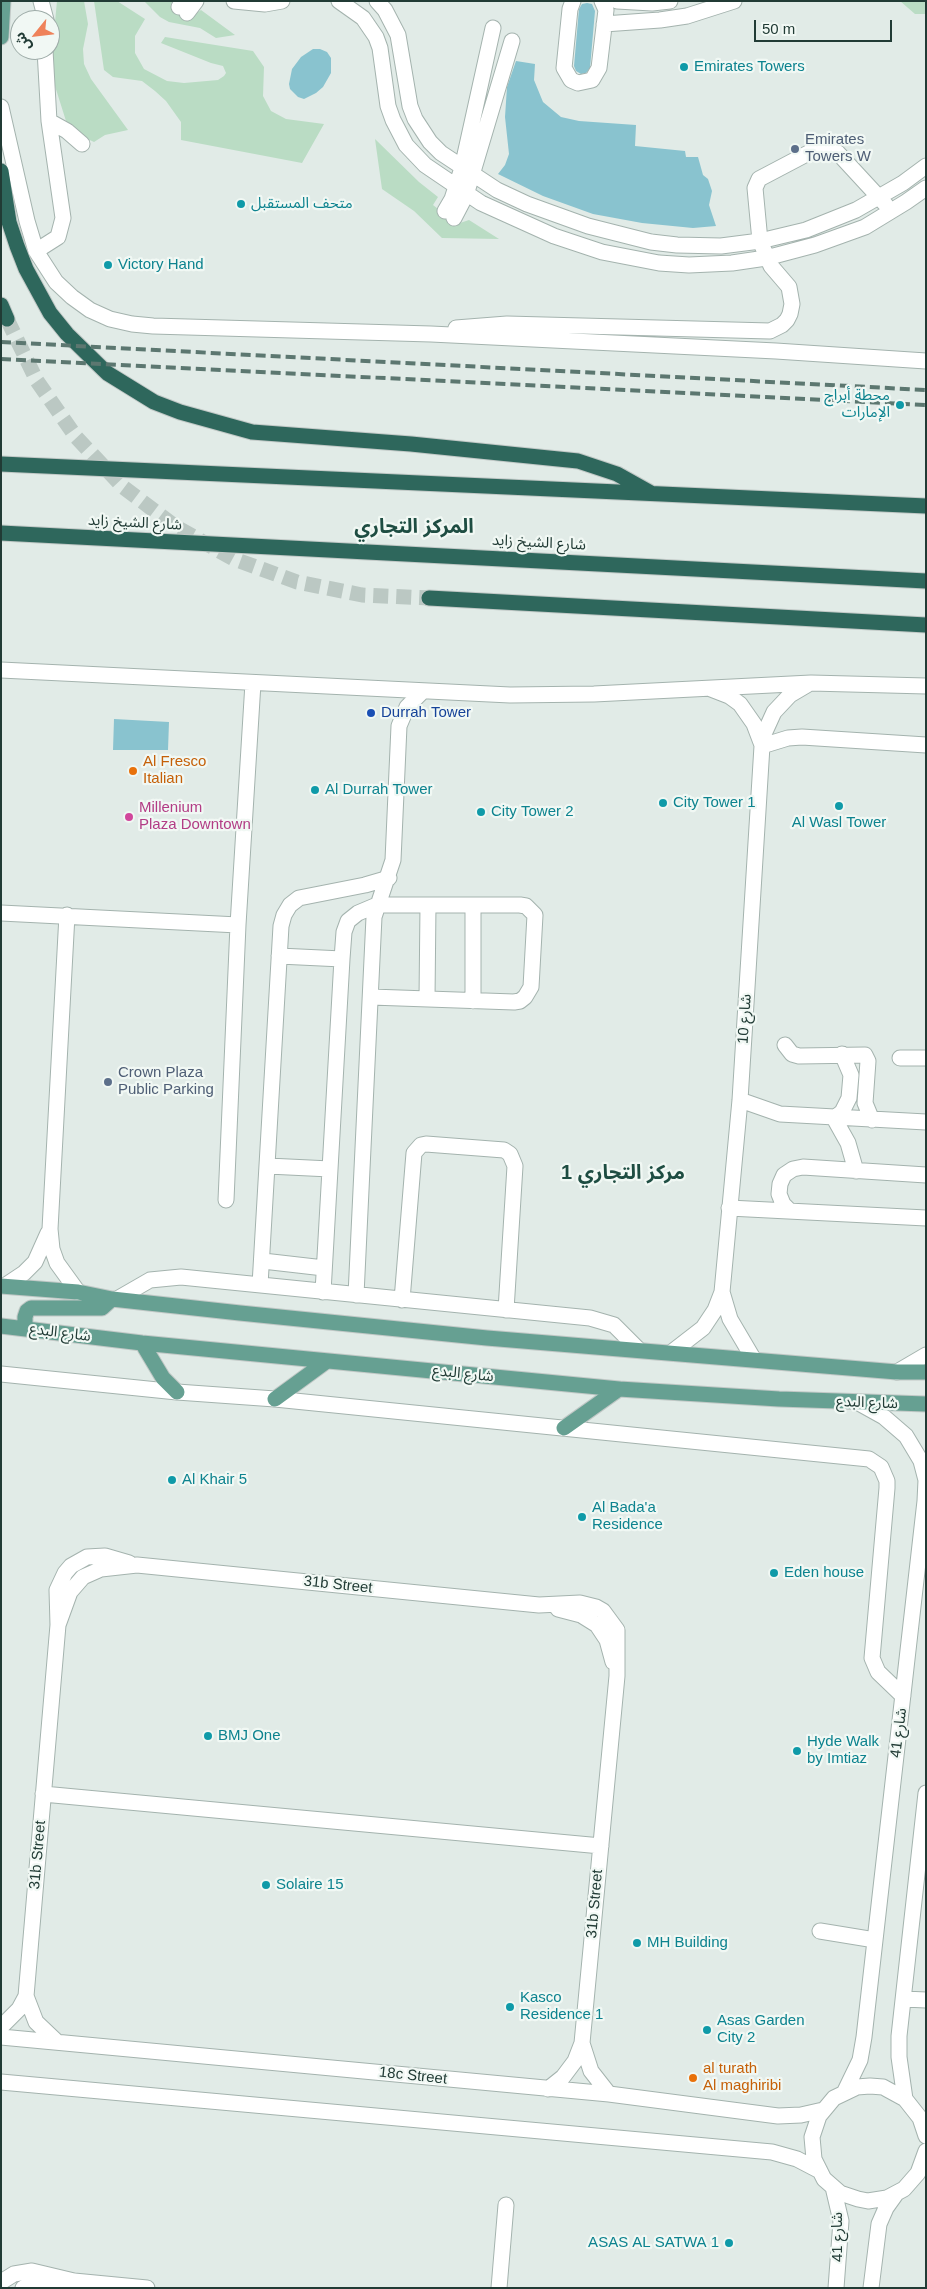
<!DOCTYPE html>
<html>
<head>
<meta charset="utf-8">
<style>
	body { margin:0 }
	#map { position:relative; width:927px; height:2289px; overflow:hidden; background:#e1ebe7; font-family:Helvetica,"Noto Sans Arabic",sans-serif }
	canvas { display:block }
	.frame { position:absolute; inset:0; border:2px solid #213b35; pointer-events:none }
	.north { position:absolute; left:10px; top:10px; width:50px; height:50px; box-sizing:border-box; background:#f1f8f4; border:1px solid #9eaca8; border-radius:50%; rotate:241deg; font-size:14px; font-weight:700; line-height:20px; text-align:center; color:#213b35 }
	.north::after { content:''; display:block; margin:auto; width:18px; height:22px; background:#ef825a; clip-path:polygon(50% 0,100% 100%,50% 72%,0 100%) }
	.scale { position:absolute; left:754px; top:20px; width:138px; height:22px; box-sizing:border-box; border:2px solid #213b35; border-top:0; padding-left:6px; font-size:15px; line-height:18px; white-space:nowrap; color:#213b35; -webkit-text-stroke:4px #f1f8f4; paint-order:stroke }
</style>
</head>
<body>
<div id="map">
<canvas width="927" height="2289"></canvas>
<div class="frame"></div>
<div class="north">ش</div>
<div class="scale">50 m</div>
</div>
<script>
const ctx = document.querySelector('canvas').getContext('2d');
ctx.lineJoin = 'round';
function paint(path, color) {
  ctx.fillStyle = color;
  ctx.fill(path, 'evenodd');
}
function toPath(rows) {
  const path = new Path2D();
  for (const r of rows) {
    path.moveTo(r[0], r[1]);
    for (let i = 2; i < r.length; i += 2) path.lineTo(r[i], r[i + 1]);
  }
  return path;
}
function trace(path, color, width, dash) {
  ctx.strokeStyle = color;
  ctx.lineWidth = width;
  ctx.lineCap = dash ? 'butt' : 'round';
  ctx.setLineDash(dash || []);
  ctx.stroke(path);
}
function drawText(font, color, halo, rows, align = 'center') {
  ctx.font = font + ' Helvetica,"Noto Sans Arabic",sans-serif';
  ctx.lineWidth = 4.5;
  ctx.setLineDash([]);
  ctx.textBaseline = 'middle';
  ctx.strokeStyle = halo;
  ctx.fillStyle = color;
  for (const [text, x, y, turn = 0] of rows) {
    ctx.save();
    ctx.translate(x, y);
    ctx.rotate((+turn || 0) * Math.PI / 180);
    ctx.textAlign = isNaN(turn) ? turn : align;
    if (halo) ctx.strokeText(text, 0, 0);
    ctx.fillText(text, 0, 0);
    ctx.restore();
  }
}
paint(toPath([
	[57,1,84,1,88,24,83,49,84,64,91,79,128,130,105,135,94,142,75,133,66,121,54,83,52,53],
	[94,1,117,1,145,19,135,36,135,53,144,69,167,81,184,83,218,80,224,76,226,73,223,66,211,63,161,43,165,37,253,51,264,67,263,96,271,111,286,119,324,124,302,163,181,140,181,122,166,101,155,91,142,81,113,77,104,70],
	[144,1,173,1,171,4,190,18,201,10,235,35,216,38,200,28,169,22,160,17],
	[900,1,926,1,926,14,915,14],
	[375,139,419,182,438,197,433,205,457,224,469,220,499,239,442,238,414,211,382,189]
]), '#badcc4');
paint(toPath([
	[587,3,592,4,595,11,590,68,586,73,581,74,576,71,574,66,579,9,582,4],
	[313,49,320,49,327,52,331,58,331,73,323,87,316,93,304,99,298,97,290,89,289,84,292,69,301,57],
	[516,61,535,64,534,80,543,102,561,117,579,121,636,125,635,146,685,151,686,157,698,157,703,175,708,179,712,191,709,205,716,226,693,228,642,223,593,214,543,196,498,174,505,165,509,154,505,117,507,87],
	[114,719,169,722,168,750,113,750]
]), '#89c3cf');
trace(toPath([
	[7,319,37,381,76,437,123,487,176,527,234,559,297,582,362,595,429,598]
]), '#bbc8c3', 15, [15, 8]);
const minor = toPath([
	[41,1,46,20],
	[234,1,265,4,282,1],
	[339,1,363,18,376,37,380,48,388,106,393,120,406,145,425,165,481,203,554,236,602,252,659,263,689,265,732,263,766,258,815,245,865,227,906,202,926,188],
	[377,1,385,10,398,35,410,106,415,119,430,142,441,153,497,190,527,204,588,226,651,242,677,245,721,246,760,241,806,230,856,210,903,183,926,166],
	[573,1,570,9,564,68,571,80,578,83,592,80,599,68,606,10,602,1],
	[617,1,652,3,670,1],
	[179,7,183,1],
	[187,13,196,1],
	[604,24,660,20,687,16,734,1],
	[1,107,27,221,36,251,56,282,72,297,90,310,110,319,132,324,153,326,431,334,776,351,926,361],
	[49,121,67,131,82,144],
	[445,211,452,199,462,168,493,28],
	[454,218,466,195,512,41],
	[36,251,58,237,63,218,49,121,45,50],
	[456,328,507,324,770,331,782,325,787,320,790,314,792,304,789,287,771,266,760,241,755,188,759,179,816,149,828,147,838,153,886,205],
	[1,670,510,695,594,694,811,683,926,686],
	[711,689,729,696,740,704,754,724,762,745],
	[762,746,788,738,802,737,926,745],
	[1,913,238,925],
	[67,915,50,1229,52,1249,57,1263,78,1292],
	[279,956,342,959],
	[427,999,428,905],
	[473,1001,473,905],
	[785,1045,792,1054,799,1056,865,1055,868,1061,865,1103,872,1120],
	[842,1054,851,1075,849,1098,842,1112,834,1118,848,1143,856,1171],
	[900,1058,926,1058],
	[740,1100,780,1114,926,1122],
	[268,1166,330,1169],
	[226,1200,238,925,253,683],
	[729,1208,926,1218],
	[790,1211,783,1204,779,1194,780,1184,784,1175,793,1169,803,1167,926,1175],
	[263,1261,324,1268],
	[6,1285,24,1273,35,1262,48,1233],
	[260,1285,281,926,284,915,290,905,299,898,365,885,389,878],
	[323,1292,342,959,344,932,348,921,358,913,377,905,520,905,526,906,535,915,531,987,525,997,520,1001,514,1002,371,997],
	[722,1292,730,1319,753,1358],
	[356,1295,374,917,393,860,399,726,407,707,422,692],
	[117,1299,150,1280,181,1277,590,1318,614,1325,639,1350],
	[402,1300,414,1153,421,1145,426,1144,504,1150,510,1154,515,1166,506,1310],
	[672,1352,703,1328,715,1310,722,1292,740,1100,762,746,764,734,774,712,790,695,807,685],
	[897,1372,926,1355],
	[1,1374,177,1392,275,1399,869,1459,881,1467,887,1481,887,1488,872,1658,878,1672,903,1696],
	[558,1609,581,1615,597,1625,607,1640,613,1662],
	[58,1625,70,1592,83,1577,101,1569,137,1565,539,1605,580,1603,596,1607,603,1611,617,1630,617,1676,582,2043,575,2061,563,2077,548,2089],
	[43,1794,601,1846],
	[820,1931,875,1940],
	[26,1996,36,2022,56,2041],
	[904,1999,926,2000],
	[1,2027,19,2009,26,1996,58,1625,57,1590,65,1573,71,1566,87,1557,105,1556,129,1563],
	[1,2037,609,2094,778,2116,801,2115,823,2110],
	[582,2043,591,2071,609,2094],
	[1,2082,772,2152,797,2159,820,2171],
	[845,2091,860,2060,864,2037,925,1501,926,1480,921,1461,906,1436,884,1417,857,1402],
	[905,2099,899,2057,899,2036,926,1793],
	[926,2136,920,2118,905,2099,883,2087,870,2086,857,2087,834,2098,819,2116,812,2137,814,2159,824,2179,840,2193,858,2199,868,2201,887,2198,904,2189,918,2173,926,2151],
	[833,2187,841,2221,836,2288],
	[1,2282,14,2274,32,2271,74,2281,147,2288],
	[23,2288,31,2285,62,2282],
	[499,2288,506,2205],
	[871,2288,879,2224,886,2208,896,2194]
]);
const major = toPath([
	[1,37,3,1],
	[1,1286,78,1292,112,1299,240,1313,487,1338,897,1372,926,1372],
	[1,1326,142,1343,619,1389,779,1399,926,1404],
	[25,1328,25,1317,27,1311,31,1308,102,1308,112,1299],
	[142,1343,163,1378,177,1392],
	[275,1399,327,1361],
	[564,1428,619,1389]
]);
const highway = toPath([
	[1,171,9,222,17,246,26,269,50,313,67,334,107,373,154,402,180,412,252,432,411,444,578,461,617,474,651,493],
	[1,305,7,319],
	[1,464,926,506],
	[1,533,926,581],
	[429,598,926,625]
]);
trace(minor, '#a4b3ae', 17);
trace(major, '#c1c8c6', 17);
trace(highway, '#c1c8c6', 17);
trace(minor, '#fff', 15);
trace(major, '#66a092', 15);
trace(highway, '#2e675c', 15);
trace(toPath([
	[1,342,926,390],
	[1,359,926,405]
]), '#5c7770', 4, [10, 5]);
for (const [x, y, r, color] of [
	[684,67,5,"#0f9aa8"],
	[795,149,5,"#5c6f8a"],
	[241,204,5,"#0f9aa8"],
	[108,265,5,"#0f9aa8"],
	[900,405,5,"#0f9aa8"],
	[371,713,5,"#1a4fb4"],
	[133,771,5,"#e8710a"],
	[315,790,5,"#0f9aa8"],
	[663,803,5,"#0f9aa8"],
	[839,806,5,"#0f9aa8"],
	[481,812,5,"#0f9aa8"],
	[129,817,5,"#d1479c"],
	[108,1082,5,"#5c6f8a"],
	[172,1480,5,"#0f9aa8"],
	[582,1517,5,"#0f9aa8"],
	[774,1573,5,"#0f9aa8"],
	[208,1736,5,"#0f9aa8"],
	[797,1751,5,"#0f9aa8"],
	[266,1885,5,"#0f9aa8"],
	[637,1943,5,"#0f9aa8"],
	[510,2007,5,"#0f9aa8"],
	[707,2030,5,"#0f9aa8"],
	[693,2078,5,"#e8710a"],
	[729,2243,5,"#0f9aa8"]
]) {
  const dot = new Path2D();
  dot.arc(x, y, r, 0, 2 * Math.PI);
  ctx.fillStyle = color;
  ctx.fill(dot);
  trace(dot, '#f1f8f4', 2);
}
drawText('15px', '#0d838f', '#f1f8f4', [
	["Emirates Towers",694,67],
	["متحف المستقبل",251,204],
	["Victory Hand",118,265],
	["محطة أبراج",890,396,"right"],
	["الإمارات",890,413,"right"],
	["Al Durrah Tower",325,790],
	["City Tower 1",673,803],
	["City Tower 2",491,812],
	["Al Wasl Tower",839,823,"center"],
	["Al Khair 5",182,1480],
	["Al Bada'a",592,1508],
	["Residence",592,1525],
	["Eden house",784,1573],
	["BMJ One",218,1736],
	["Hyde Walk",807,1742],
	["by Imtiaz",807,1759],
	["Solaire 15",276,1885],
	["MH Building",647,1943],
	["Kasco",520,1998],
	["Residence 1",520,2015],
	["Asas Garden",717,2021],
	["City 2",717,2038],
	["ASAS AL SATWA 1",719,2243,"right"]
], 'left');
drawText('15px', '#4e5e75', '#f1f8f4', [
	["Emirates",805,140],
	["Towers W",805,157],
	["Crown Plaza",118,1073],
	["Public Parking",118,1090]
], 'left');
drawText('15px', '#213b35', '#f1f8f4', [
	["شارع الشيخ زايد",135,523,3],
	["شارع الشيخ زايد",539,543,3],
	["شارع 10",745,1019,-86],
	["شارع البدع",60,1333,7],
	["شارع البدع",463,1374,6],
	["شارع البدع",867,1403,2],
	["31b Street",338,1585,6],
	["شارع 41",899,1733,-83],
	["31b Street",38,1855,-85],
	["31b Street",595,1904,-85],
	["18c Street",413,2076,6],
	["شارع 41",838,2237,-90]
]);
drawText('15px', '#164399', '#f1f8f4', [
	["Durrah Tower",381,713]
], 'left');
drawText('15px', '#c56008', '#f1f8f4', [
	["Al Fresco",143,762],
	["Italian",143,779],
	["al turath",703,2069],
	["Al maghiribi",703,2086]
], 'left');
drawText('15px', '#b23c85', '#f1f8f4', [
	["Millenium",139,808],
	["Plaza Downtown",139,825]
], 'left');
drawText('bold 20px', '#1e4d42', '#f1f8f4', [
	["المركز التجاري",414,527],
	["مركز التجاري 1",623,1173]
]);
</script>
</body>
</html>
